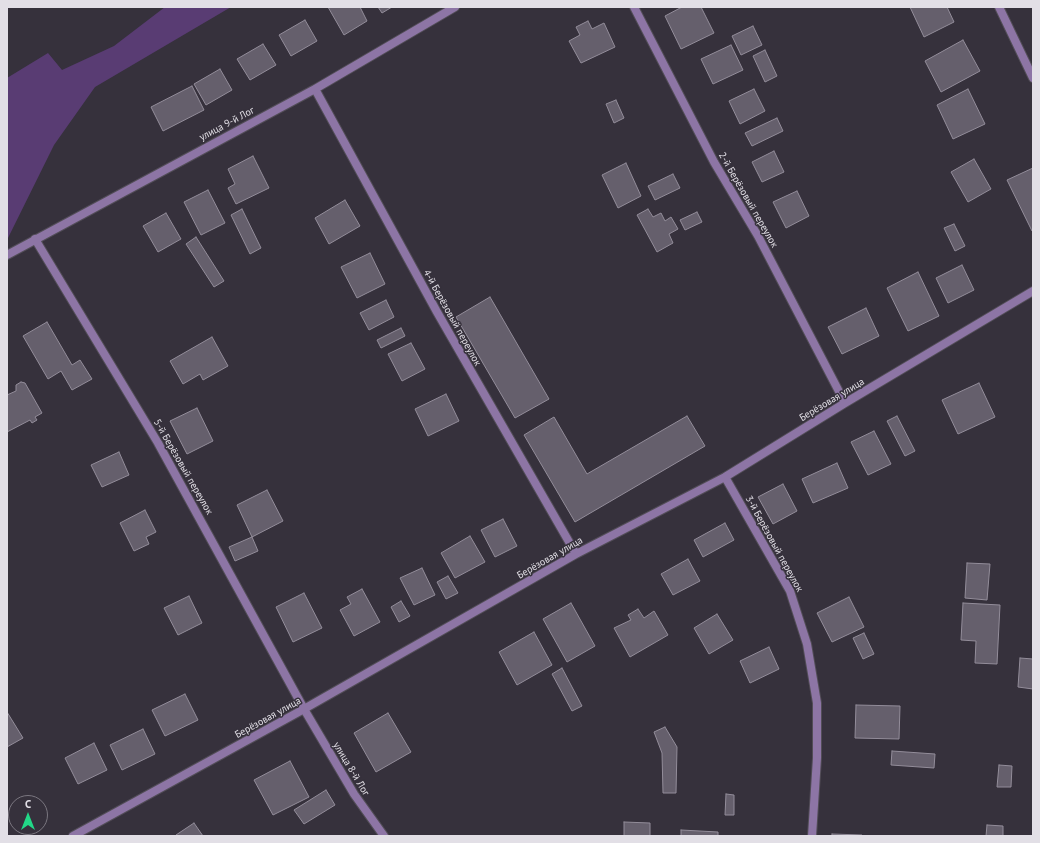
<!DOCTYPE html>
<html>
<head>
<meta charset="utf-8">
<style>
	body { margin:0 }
	#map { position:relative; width:1040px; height:843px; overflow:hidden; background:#36313c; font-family:"PT Sans",sans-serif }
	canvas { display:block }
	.frame { position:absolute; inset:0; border:8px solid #e2dfe6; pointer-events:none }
	.north { position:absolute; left:8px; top:795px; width:40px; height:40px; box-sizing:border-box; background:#36313c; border:1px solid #7b7780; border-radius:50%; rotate:0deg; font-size:11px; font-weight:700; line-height:16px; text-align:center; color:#e2dfe6 }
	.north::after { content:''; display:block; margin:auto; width:14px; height:18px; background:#22d887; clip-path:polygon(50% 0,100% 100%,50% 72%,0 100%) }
</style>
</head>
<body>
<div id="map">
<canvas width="1040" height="843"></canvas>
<div class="frame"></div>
<div class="north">С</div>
</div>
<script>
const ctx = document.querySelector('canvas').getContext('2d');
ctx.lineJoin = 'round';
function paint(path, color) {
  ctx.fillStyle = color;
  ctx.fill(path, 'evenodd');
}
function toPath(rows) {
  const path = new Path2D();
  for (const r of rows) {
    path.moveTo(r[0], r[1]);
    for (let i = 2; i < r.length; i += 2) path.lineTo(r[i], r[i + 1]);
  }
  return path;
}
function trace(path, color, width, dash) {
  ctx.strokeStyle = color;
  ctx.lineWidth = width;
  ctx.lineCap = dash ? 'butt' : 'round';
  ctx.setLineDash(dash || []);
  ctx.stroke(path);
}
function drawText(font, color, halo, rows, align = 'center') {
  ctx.font = font + ' "PT Sans",sans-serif';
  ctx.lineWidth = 3;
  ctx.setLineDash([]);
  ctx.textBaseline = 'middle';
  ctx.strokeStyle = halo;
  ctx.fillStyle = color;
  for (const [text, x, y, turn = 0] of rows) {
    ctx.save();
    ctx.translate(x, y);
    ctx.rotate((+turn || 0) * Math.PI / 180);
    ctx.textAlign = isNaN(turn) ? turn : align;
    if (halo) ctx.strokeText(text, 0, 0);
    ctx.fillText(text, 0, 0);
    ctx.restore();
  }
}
paint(toPath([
	[165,7,231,7,95,87,54,145,7,240,7,78,48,53,62,70,114,46]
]), '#593c73');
const building = toPath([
	[328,7,360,7,367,21,344,35,328,7],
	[378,7,392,7,382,13,378,7],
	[682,7,701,7,714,33,681,49,665,16,682,7],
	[910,7,947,7,954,22,924,37,910,7],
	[305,20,317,41,291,56,279,35,305,20],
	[588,21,592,29,604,23,615,47,581,63,569,41,580,35,576,27,588,21],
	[753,26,762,45,741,55,732,36,753,26],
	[963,40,980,71,941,92,925,61,963,40],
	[263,44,276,65,250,80,237,59,263,44],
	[731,45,743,70,713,84,701,59,731,45],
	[765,50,777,76,765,82,753,56,765,50],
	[220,69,232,90,206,105,194,84,220,69],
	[192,86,204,110,163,131,151,107,192,86],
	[754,89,765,111,740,124,729,101,754,89],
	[968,89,985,124,953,139,937,105,968,89],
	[616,100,624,118,614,123,606,104,616,100],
	[777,118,783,131,752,146,745,133,777,118],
	[774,151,784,172,762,182,752,162,774,151],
	[253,156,269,188,236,204,228,188,235,184,228,169,253,156],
	[974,159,991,189,968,202,951,172,974,159],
	[626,163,641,196,618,208,602,175,626,163],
	[1033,168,1033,230,1032,231,1007,180,1033,168],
	[673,174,680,188,655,200,648,186,673,174],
	[208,190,225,223,201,235,184,202,208,190],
	[797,191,809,216,786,228,773,202,797,191],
	[345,200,360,226,329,244,315,218,345,200],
	[242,209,261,248,250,254,231,215,242,209],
	[648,209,653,217,661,213,665,221,671,217,678,229,669,234,673,243,657,252,637,215,648,209],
	[697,212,702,222,685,230,680,220,697,212],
	[166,213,181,239,158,252,143,226,166,213],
	[954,224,965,246,955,251,944,228,954,224],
	[196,237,224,281,214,287,186,244,196,237],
	[370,253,385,284,357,298,341,267,370,253],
	[962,265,974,290,948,303,936,278,962,265],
	[918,272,939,316,908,331,887,288,918,272],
	[490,297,549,399,515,418,456,317,490,297],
	[386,300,394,317,369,330,360,313,386,300],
	[866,308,879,336,842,354,828,327,866,308],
	[47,322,72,365,80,360,92,379,72,390,61,371,48,379,23,336,47,322],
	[401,328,405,336,381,348,377,340,401,328],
	[212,337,228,366,203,380,200,374,183,384,170,361,212,337],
	[411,343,425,369,402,381,388,354,411,343],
	[21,382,25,383,42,413,35,417,37,420,32,423,30,420,7,432,7,395,16,391,16,385,21,382],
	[979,383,995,417,958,434,942,400,979,383],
	[446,394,459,421,428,436,415,409,446,394],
	[197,408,213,441,187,454,170,421,197,408],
	[687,416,705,446,575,522,524,435,554,417,587,474,687,416],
	[897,416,915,451,905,456,887,421,897,416],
	[874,431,891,464,868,475,851,442,874,431],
	[119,452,129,475,102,487,91,465,119,452],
	[837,463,848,488,813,503,802,479,837,463],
	[783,484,797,511,773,524,758,497,783,484],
	[267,490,283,521,252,537,237,505,267,490],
	[145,510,156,532,146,537,149,544,134,551,120,523,145,510],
	[503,519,517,546,495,557,481,530,503,519],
	[725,523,734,540,703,557,694,540,725,523],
	[470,536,485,562,455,578,441,553,470,536],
	[252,537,258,551,235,561,229,547,252,537],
	[688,559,700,581,673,595,661,574,688,559],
	[967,563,990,564,987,600,965,598,967,563],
	[422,568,435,595,414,605,400,578,422,568],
	[448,576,458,593,446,599,437,582,448,576],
	[362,589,380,622,354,636,340,610,351,604,347,597,362,589],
	[304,593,322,628,293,642,276,607,304,593],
	[189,596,202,623,178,635,164,608,189,596],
	[849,597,864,627,832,642,817,613,849,597],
	[401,601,410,616,399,622,391,607,401,601],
	[571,603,595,646,567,662,543,619,571,603],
	[963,603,1000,605,997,664,975,663,976,641,961,640,963,603],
	[638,609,644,618,654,611,668,635,630,657,614,628,631,620,628,615,638,609],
	[717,614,733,640,709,654,694,628,717,614],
	[534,632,552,665,517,685,499,652,534,632],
	[864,633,874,654,863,659,853,638,864,633],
	[769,647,779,669,750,683,740,661,769,647],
	[1020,658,1033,659,1033,689,1018,687,1020,658],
	[562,668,582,706,572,711,552,674,562,668],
	[185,694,198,720,165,736,152,710,185,694],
	[856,705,900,706,899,739,855,738,856,705],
	[7,712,23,738,7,747,7,712],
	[388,713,411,752,376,772,354,733,388,713],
	[665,727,677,747,676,793,663,793,662,753,654,732,665,727],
	[143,729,155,754,122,770,110,745,143,729],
	[94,743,107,770,78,784,65,758,94,743],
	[892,751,935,754,934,768,891,765,892,751],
	[290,761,309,797,273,815,254,780,290,761],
	[999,765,1012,766,1011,787,997,787,999,765],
	[326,790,335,805,304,824,294,810,326,790],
	[726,794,734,795,734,815,725,815,726,794],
	[624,822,650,823,650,836,624,836,624,822],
	[194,823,203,836,177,836,176,835,194,823],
	[987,825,1003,826,1003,836,986,836,987,825],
	[681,830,718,832,718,836,681,836,681,830],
	[832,834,862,835,862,836,832,836,832,834]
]);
paint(building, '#655f6c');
trace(building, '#938d9a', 1);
const minor = toPath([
	[634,7,714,162,758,236,845,403],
	[999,7,1033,78],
	[315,89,437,312,576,554],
	[35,239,158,443,304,709,354,794,384,836],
	[7,255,315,89,455,7],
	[725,477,790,591,807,644,817,703,817,758,812,836],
	[73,836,304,709,576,554,725,477,845,403,1033,291]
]);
trace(minor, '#524d57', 10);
trace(minor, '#8d75a5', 8);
drawText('10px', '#e2dfe6', '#36313c', [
	["улица 9-й Лог",227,124,-28],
	["2-й Берёзовый переулок",748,200,60],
	["4-й Берёзовый переулок",452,318,61],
	["Берёзовая улица",832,400,-31],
	["5-й Берёзовый переулок",183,467,60],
	["3-й Берёзовый переулок",774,544,61],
	["Берёзовая улица",550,558,-30],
	["Берёзовая улица",268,718,-29],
	["улица 8-й Лог",351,769,59]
]);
</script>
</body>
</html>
